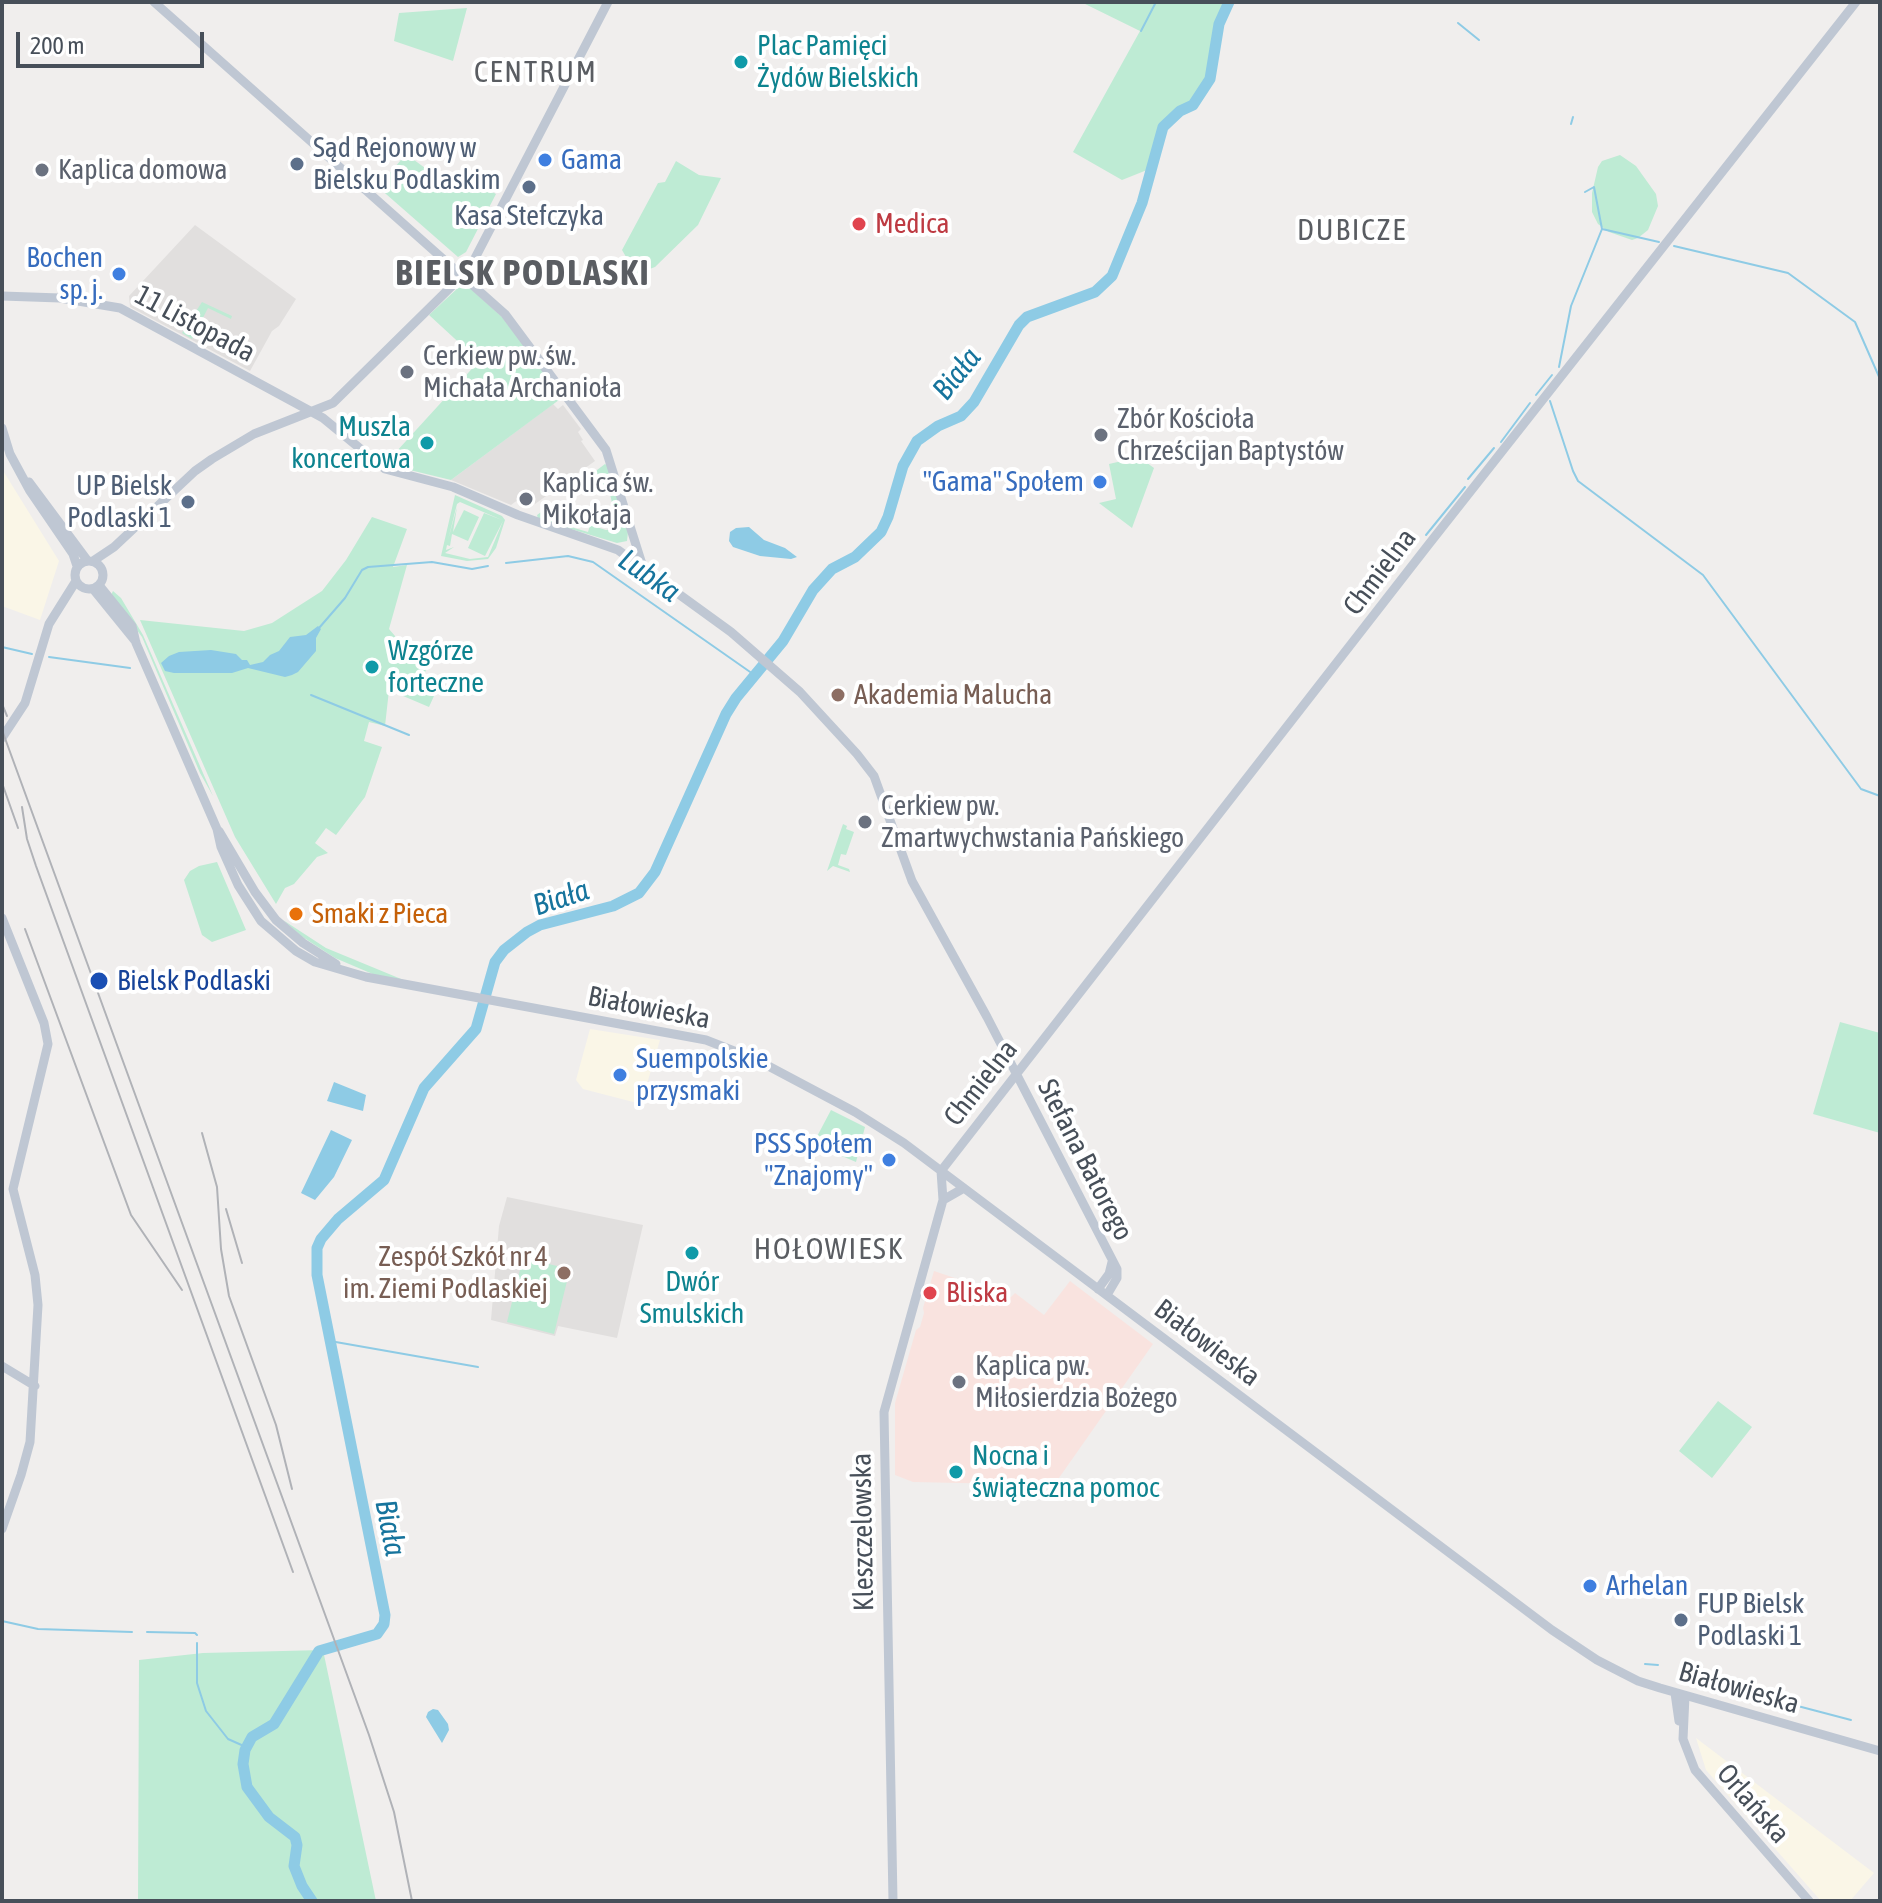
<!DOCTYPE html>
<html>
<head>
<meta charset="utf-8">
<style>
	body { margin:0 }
	#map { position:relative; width:1882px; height:1903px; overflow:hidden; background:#f0eeed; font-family:"Asap Condensed",sans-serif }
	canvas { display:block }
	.frame { position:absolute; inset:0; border:4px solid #474f59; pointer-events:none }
	.scale { position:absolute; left:16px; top:32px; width:188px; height:36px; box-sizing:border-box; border:4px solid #474f59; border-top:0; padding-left:10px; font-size:24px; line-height:28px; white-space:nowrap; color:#474f59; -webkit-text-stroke:6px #fff; paint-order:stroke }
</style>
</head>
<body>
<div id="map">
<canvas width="1882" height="1903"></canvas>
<div class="frame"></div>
<div class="scale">200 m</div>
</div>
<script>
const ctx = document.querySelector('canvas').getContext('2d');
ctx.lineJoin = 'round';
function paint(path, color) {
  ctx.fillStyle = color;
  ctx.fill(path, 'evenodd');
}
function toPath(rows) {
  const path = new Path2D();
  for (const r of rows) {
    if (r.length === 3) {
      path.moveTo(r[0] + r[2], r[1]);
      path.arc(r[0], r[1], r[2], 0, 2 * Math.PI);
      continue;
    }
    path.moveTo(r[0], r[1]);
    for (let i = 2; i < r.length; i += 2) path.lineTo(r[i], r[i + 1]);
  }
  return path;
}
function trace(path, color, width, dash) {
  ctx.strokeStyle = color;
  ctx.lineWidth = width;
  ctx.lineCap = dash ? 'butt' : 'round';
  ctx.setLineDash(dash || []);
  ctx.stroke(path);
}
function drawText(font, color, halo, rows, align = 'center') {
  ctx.font = font + ' "Asap Condensed",sans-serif';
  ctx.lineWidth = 8;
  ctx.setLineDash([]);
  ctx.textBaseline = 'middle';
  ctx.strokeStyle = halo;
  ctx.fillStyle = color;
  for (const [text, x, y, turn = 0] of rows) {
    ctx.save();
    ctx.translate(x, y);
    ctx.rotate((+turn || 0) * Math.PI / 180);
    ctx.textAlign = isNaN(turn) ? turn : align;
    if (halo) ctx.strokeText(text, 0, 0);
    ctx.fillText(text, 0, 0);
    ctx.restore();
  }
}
paint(toPath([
	[2,469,59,561,40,620,2,606],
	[590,1029,660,1040,641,1104,583,1089,576,1080],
	[1696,1738,1874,1873,1850,1901,1821,1901,1706,1770]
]), '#faf6e7');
paint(toPath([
	[195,225,296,299,279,326,272,331,250,371,130,307,129,296],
	[553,404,558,409,563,405,581,429,578,432,583,440,581,441,595,461,535,504,527,493,511,505,451,480],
	[507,1197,643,1225,617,1338,558,1326,555,1336,491,1320,499,1226]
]), '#e1dfde');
paint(toPath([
	[934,1271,1011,1297,1015,1293,1044,1315,1070,1281,1153,1344,1054,1485,913,1482,895,1475,895,1403,916,1330,920,1327,924,1313,923,1308]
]), '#f9e3df');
paint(toPath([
	[1081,2,1229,2,1219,24,1210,79,1193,105,1180,111,1163,127,1152,168,1122,180,1073,152,1140,31],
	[467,8,453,61,394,41,399,13],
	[406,154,459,193,472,181,496,194,466,252,458,257,378,187],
	[1620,155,1636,166,1656,194,1658,206,1648,230,1638,238,1632,240,1609,232,1598,224,1592,212,1592,193,1598,167,1602,161],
	[676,161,699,175,721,178,698,225,655,267,636,274,622,250,658,183,665,182],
	[461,285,469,287,502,317,563,397,451,480,385,464,479,361,429,315],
	[202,302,232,316,231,319,208,308,192,339,182,333],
	[1139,457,1154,468,1132,528,1099,503,1116,499,1109,464],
	[605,464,608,466,628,532,627,541,617,543,538,519,537,515,556,501,566,510,556,508,555,513,570,518,570,522,565,520,564,525,588,532,590,525,606,530,618,528,609,490,604,491,593,473],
	[455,495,502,516,505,520,496,548,488,559,467,561,441,556],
	[460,502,502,520,484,513,468,548,485,556,503,521,488,557,470,559,445,553,454,547,446,550,447,545,450,546,452,534,468,541,479,517,464,510,453,532,457,507,448,540,457,504],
	[372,517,407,529,393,567,407,565,389,629,407,650,429,661,422,681,438,687,429,707,389,690,385,726,369,722,364,741,382,747,365,797,336,835,326,828,315,843,328,853,317,857,294,884,285,888,276,904,235,837,140,620,244,631,272,623,322,591,346,560],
	[113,591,121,598,143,635,213,796,200,773,142,637,111,595],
	[843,824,847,826,846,829,854,832,846,855,841,854,838,865,849,869,850,872,833,866,827,871],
	[217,862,246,930,212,942,202,935,184,880,190,871,199,866],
	[283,920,326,948,406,981,375,975,335,958,301,936],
	[1840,1022,1880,1033,1880,1133,1813,1114],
	[831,1110,865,1127,856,1162,813,1144],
	[523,1258,570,1269,554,1334,507,1322],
	[1718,1401,1752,1427,1712,1478,1679,1451],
	[323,1650,376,1901,138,1901,139,1660,203,1653]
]), '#beebd4');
paint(toPath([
	[749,527,764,540,785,548,797,557,791,559,760,556,733,547,729,541,730,532,736,528],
	[318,626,321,629,316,638,316,651,298,672,292,675,285,677,248,668,232,673,174,673,165,671,161,663,169,656,179,652,211,650,236,654,242,660,247,660,250,665,263,662,270,655,279,651,290,637,306,635],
	[334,1082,366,1095,363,1111,327,1101],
	[331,1130,352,1140,334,1177,315,1200,301,1193],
	[433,1709,438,1710,448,1724,449,1730,442,1743,426,1717,428,1712]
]), '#8ecbe5');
trace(toPath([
	[1458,23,1479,40],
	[1141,31,1156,2],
	[1571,124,1573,117],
	[1602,229,1659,242],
	[1674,246,1788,273,1855,322,1880,379],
	[1559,367,1571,306,1602,229,1594,187,1585,192],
	[1536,395,1552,375],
	[1550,401,1573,471,1578,481,1703,575,1861,789,1880,796],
	[1501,442,1530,403],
	[1468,479,1494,448],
	[1426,535,1465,487],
	[506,563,568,556,593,562,753,674],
	[319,628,345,598,362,570,368,567,432,562,472,569,488,566],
	[2,647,32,654],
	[49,657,130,668],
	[311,695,409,735],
	[330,1341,478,1367],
	[2,1621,38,1629,132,1632],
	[147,1632,195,1633,197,1635],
	[197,1643,197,1683,206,1711,228,1739,246,1747],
	[1645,1664,1658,1665],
	[1691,1678,1851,1720]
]), '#8ecbe5', 2);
trace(toPath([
	[312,1901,302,1886,294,1866,297,1845,295,1837,269,1817,247,1787,243,1764,245,1750,252,1737,274,1724,319,1651,377,1634,384,1624,385,1615,317,1275,317,1248,321,1239,338,1219,384,1180,424,1088,476,1029,495,962,504,950,527,932,540,925,613,906,639,893,655,872,726,714,736,698,783,641,813,590,832,569,855,557,881,532,888,517,903,466,917,441,938,426,961,416,974,402,1019,325,1027,317,1095,292,1112,276,1142,203,1163,127,1180,111,1193,105,1210,79,1219,24,1229,2]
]), '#8ecbe5', 11);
trace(toPath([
	[154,2,505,314,606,450,642,564],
	[2,296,60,298,120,308,323,418,385,469,453,487,518,515,618,550,731,632,800,692,857,754,874,776,912,881,987,1017,1117,1269,1117,1278,1107,1295],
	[2,428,10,454,30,491,73,554,77,566],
	[29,482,87,560],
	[89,575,14],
	[93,561,114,547,195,471,212,459,254,434,333,403,463,275,473,262,608,2],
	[99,585,132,626,136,643,217,829,221,847,238,885,261,921,296,951,315,962,366,977,706,1040,757,1060,855,1112,904,1143,1552,1630,1597,1660,1638,1681,1660,1688,1880,1751],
	[93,589,136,642],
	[2,738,25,703,49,624,76,581],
	[219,831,255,892,276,920,303,943,336,964],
	[2,918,44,1023,48,1044,13,1189,35,1275,38,1305,30,1442,21,1475,2,1529],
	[941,1171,1429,544,1856,2],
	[943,1200,964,1188],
	[1098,1289,1109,1274,1112,1262],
	[2,1366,35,1386],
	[1675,1693,1679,1721],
	[1685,1696,1683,1739,1695,1770,1809,1901],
	[893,1901,884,1412,943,1200,941,1171]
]), '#bfc7d3', 9);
trace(toPath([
	[2,704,7,716],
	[2,730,369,1735,394,1812,412,1901],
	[2,783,18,828],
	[22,807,27,839,36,866,293,1572],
	[25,929,131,1215,182,1290],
	[202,1133,217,1187,221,1249,229,1296,276,1425,292,1489],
	[226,1209,242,1263]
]), '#b0b2b7', 2);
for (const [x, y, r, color] of [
	[741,62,8,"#0f9aa8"],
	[545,160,8,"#3f7fe0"],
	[297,164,8,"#5c6f8a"],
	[42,170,8,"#6b7280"],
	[529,187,8,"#5c6f8a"],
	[859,224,8,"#e0444e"],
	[119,274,8,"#3f7fe0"],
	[407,372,8,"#6b7280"],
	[1101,435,8,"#6b7280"],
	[427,443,8,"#0f9aa8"],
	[1100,482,8,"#3f7fe0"],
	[526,499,8,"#6b7280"],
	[188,502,8,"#5c6f8a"],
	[372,667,8,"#0f9aa8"],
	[838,695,8,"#8d6e63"],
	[865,822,8,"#6b7280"],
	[296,914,8,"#e8710a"],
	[99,981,10,"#1a4fb4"],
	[620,1075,8,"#3f7fe0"],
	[889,1160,8,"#3f7fe0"],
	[692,1253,8,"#0f9aa8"],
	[564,1273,8,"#8d6e63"],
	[930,1293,8,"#e0444e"],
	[959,1382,8,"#6b7280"],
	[956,1472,8,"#0f9aa8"],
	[1590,1586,8,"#3f7fe0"],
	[1681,1620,8,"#5c6f8a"]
]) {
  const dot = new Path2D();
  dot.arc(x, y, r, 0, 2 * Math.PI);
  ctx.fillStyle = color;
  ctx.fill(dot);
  trace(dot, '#fff', 3);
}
drawText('28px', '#0d838f', '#fff', [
	["Plac Pamięci",757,46],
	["Żydów Bielskich",757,78],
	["Muszla",411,427,"right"],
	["koncertowa",411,459,"right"],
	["Wzgórze",388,651],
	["forteczne",388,683],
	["Dwór",692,1282,"center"],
	["Smulskich",692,1314,"center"],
	["Nocna i",972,1456],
	["świąteczna pomoc",972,1488]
], 'left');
drawText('28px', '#4e5e75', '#fff', [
	["Sąd Rejonowy w",313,148],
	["Bielsku Podlaskim",313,180],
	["Kasa Stefczyka",529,216,"center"],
	["UP Bielsk",172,486,"right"],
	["Podlaski 1",172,518,"right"],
	["FUP Bielsk",1697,1604],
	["Podlaski 1",1697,1636]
], 'left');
drawText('28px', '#366cbe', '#fff', [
	["Gama",561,160],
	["Bochen",103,258,"right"],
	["sp. j.",103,290,"right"],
	["\"Gama\" Społem",1084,482,"right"],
	["Suempolskie",636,1059],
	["przysmaki",636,1091],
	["PSS Społem",873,1144,"right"],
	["\"Znajomy\"",873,1176,"right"],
	["Arhelan",1606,1586]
], 'left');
drawText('28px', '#5b616d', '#fff', [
	["Kaplica domowa",58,170],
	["Cerkiew pw. św.",423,356],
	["Michała Archanioła",423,388],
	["Zbór Kościoła",1117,419],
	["Chrześcijan Baptystów",1117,451],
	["Kaplica św.",542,483],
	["Mikołaja",542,515],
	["Cerkiew pw.",881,806],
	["Zmartwychwstania Pańskiego",881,838],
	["Kaplica pw.",975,1366],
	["Miłosierdzia Bożego",975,1398]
], 'left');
drawText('28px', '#be3a42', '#fff', [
	["Medica",875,224],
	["Bliska",946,1293]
], 'left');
drawText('28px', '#474f59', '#fff', [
	["11 Listopada",195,324,28],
	["Chmielna",1380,572,-53],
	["Białowieska",649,1008,11],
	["Chmielna",981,1083,-52],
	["Stefana Batorego",1085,1160,63],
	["Białowieska",1207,1343,37],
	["Kleszczelowska",863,1532,-91],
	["Białowieska",1739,1688,16],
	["Orlańska",1753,1804,49]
]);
drawText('28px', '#785e54', '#fff', [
	["Akademia Malucha",854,695],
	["Zespół Szkół nr 4",548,1257,"right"],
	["im. Ziemi Podlaskiej",548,1289,"right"]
], 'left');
drawText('28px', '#c56008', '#fff', [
	["Smaki z Pieca",312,914]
], 'left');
drawText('28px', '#164399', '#fff', [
	["Bielsk Podlaski",117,981]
], 'left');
ctx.letterSpacing = '2px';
drawText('30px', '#5a5d62', '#fff', [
	["CENTRUM",536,73],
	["DUBICZE",1352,231],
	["HOŁOWIESK",829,1250]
]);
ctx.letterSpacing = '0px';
drawText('italic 30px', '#16749d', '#fff', [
	["Biała",957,374,-51],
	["Lubka",649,576,35],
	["Biała",561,898,-18],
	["Biała",390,1528,79]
]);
ctx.letterSpacing = '2px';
drawText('bold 36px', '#5a5d62', '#fff', [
	["BIELSK PODLASKI",523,274]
]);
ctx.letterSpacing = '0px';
</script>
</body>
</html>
